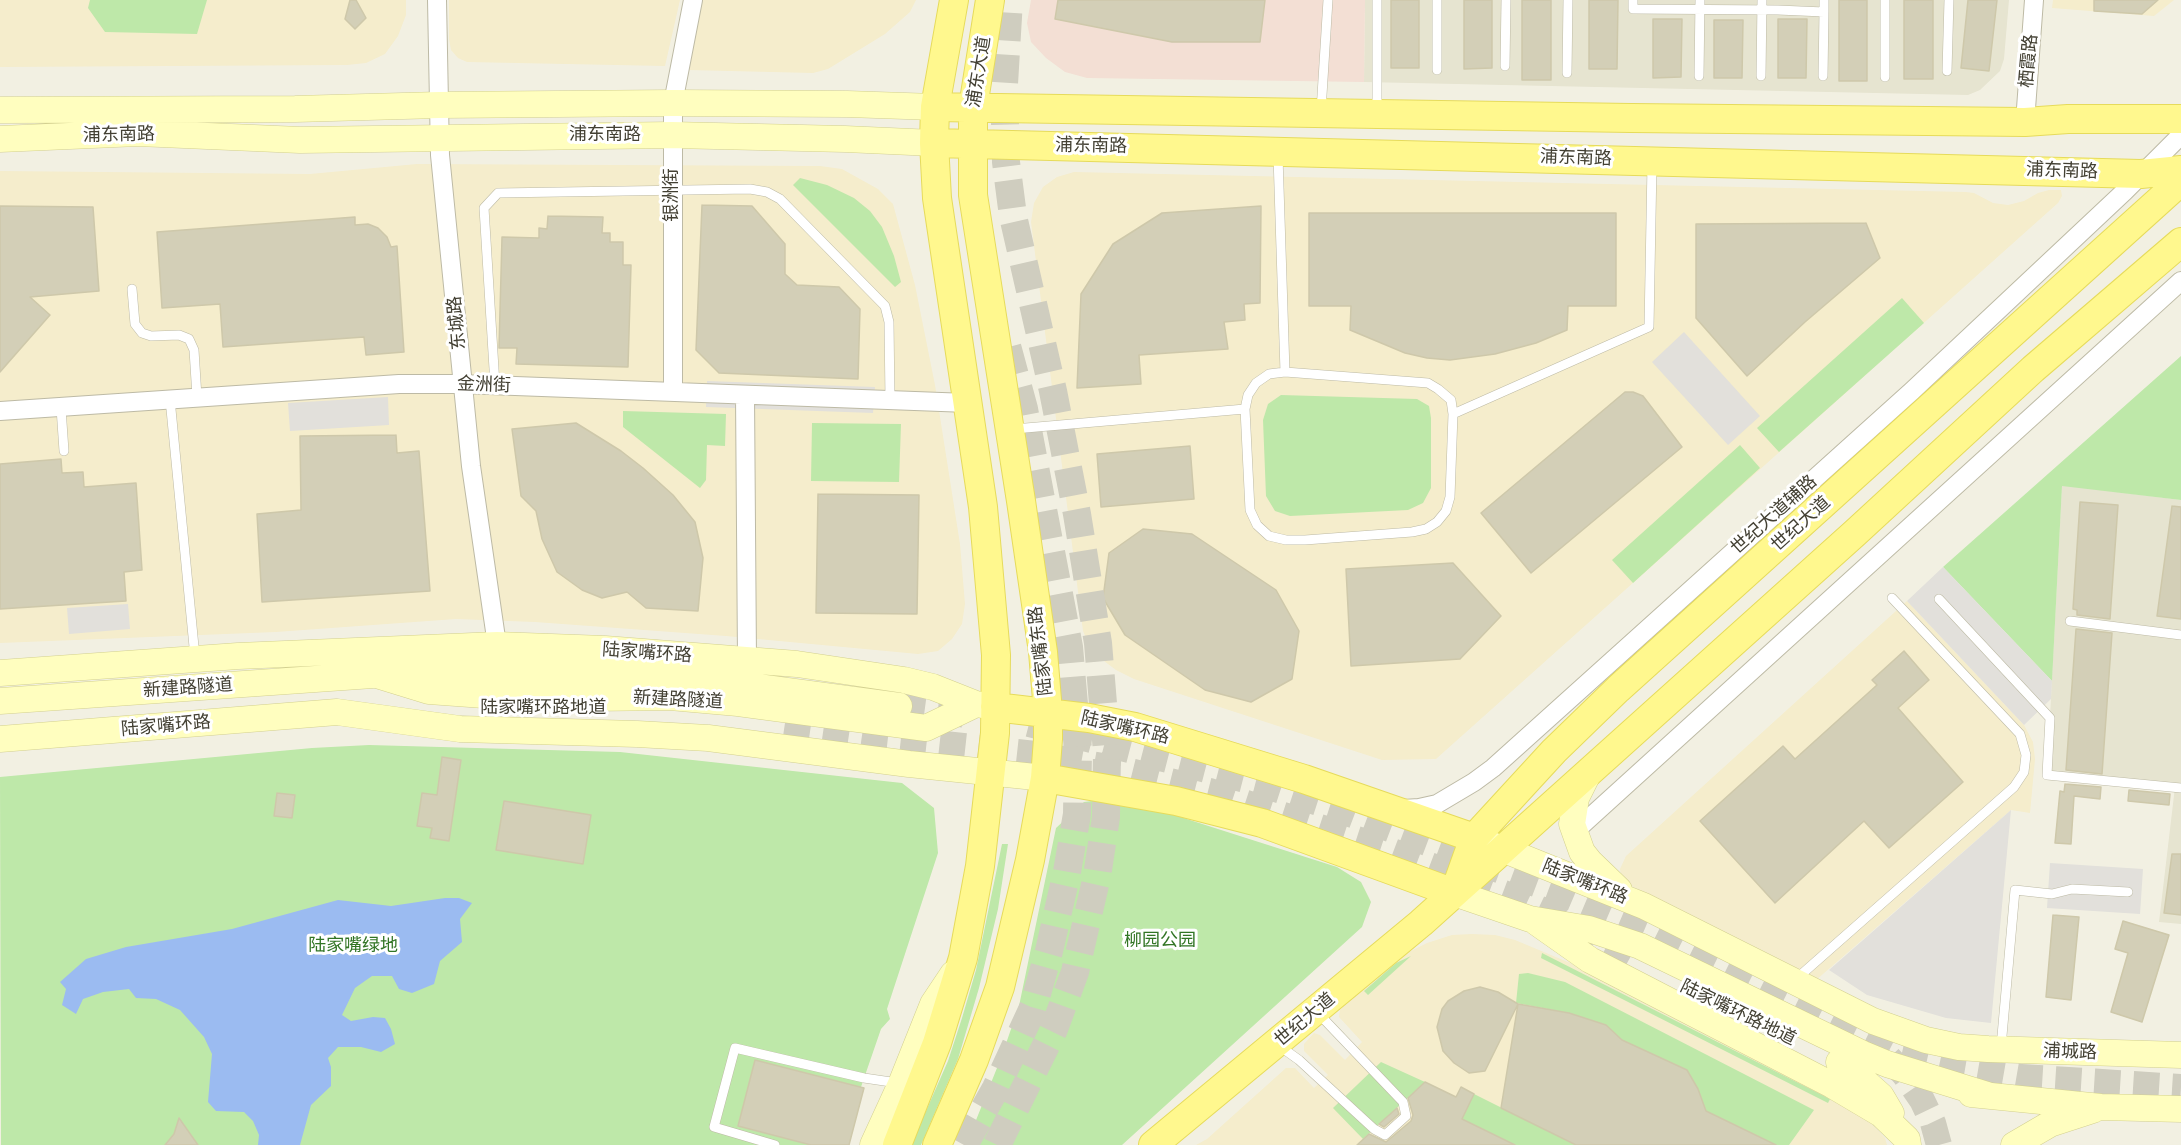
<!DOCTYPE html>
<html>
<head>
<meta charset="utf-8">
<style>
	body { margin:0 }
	canvas { display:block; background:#f2f0e2 }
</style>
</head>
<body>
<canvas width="2181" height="1145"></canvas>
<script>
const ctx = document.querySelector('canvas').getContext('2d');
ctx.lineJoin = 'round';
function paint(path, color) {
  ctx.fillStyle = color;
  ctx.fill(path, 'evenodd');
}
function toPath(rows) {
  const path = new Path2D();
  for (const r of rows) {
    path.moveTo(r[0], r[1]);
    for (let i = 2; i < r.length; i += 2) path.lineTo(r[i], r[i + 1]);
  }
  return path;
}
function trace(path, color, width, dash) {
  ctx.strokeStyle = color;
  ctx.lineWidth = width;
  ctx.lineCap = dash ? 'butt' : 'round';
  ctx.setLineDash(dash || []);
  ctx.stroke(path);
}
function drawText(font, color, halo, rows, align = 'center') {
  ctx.font = font + ' "Noto Sans","Noto Sans SC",sans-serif';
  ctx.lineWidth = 6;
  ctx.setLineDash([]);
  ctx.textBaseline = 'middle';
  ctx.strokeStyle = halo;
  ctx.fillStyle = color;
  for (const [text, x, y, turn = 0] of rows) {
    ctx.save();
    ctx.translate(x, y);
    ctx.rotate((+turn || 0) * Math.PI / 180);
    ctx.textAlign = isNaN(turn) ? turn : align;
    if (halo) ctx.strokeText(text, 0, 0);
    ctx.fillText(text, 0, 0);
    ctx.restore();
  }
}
paint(toPath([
	[1365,0,2009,0,2004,59,2000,71,1980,90,1968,95,1364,82],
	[2062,485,2181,500,2181,924,2159,922,2175,787,2047,775]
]), '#e6e4d0');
paint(toPath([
	[0,0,406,0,406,15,398,36,385,54,366,63,347,65,0,67],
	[449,0,680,0,665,66,467,62,458,58,451,50,449,39],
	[702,0,916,0,910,12,885,34,828,69,813,73,688,70],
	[2053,0,2174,0,2154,16,2052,8],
	[417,164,820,166,842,169,878,189,893,204,915,285,935,385,960,544,965,604,962,624,952,639,938,651,918,654,726,636,535,622,456,619,276,632,0,643,0,171,310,174],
	[1074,172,1966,192,1974,193,1993,203,2008,205,2024,201,2038,193,2049,190,2061,190,2062,196,2058,203,1436,759,1382,760,1134,679,1116,670,1100,658,1089,645,1083,631,1031,222,1034,203,1043,187,1057,177],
	[1907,601,2024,725,2033,742,2035,759,2030,813,2011,810,1815,981,1624,882,1621,876,1620,869,1626,856],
	[1472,934,1495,935,1515,940,1575,965,1842,1099,1865,1116,1885,1138,1887,1145,1196,1145,1207,1139,1286,1068,1295,1068,1314,1088,1328,1075,1304,1051,1304,1044,1314,1033,1320,1035,1345,1060,1362,1042,1339,1017,1340,1010,1399,957,1427,943,1452,935]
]), '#f5edcc');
paint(toPath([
	[1031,0,1365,0,1364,82,1087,78,1065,72,1046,58,1031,42,1027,23]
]), '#f3dfd4');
paint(toPath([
	[90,0,207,0,197,34,105,32,88,8],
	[800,178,827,185,854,198,870,211,882,227,894,256,901,282,895,287,793,185],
	[1902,298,1924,323,1779,452,1757,428],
	[2181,356,2181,500,2062,486,2052,681,1943,567],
	[1281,395,1417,399,1429,406,1431,418,1431,488,1423,503,1408,510,1290,516,1275,511,1266,496,1263,420,1268,404],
	[623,411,726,414,725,446,707,445,706,480,700,488,623,427],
	[812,423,901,424,899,482,811,481],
	[1740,445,1760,468,1633,583,1612,560],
	[369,745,620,752,902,783,934,808,938,853,887,1009,890,1019,881,1029,841,1145,1,1145,0,777,312,748],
	[1107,799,1149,807,1337,867,1361,882,1371,902,1362,927,1122,1145,966,1145,1001,1058,1019,1006,1056,828,1084,802],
	[1002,844,1008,844,998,909,979,988,958,1059,921,1145,911,1145,948,1061,962,1018,976,970],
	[1542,953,1830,1099,1828,1103,1541,958],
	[1411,956,1368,995,1364,991,1396,963],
	[1528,973,1565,982,1814,1110,1789,1145,1776,1145,1706,1111,1698,1089,1687,1070,1622,1040,1606,1025,1569,1013,1516,1003,1519,974],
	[1381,1062,1425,1082,1363,1139,1333,1108],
	[1474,1094,1576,1145,1515,1145,1462,1119]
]), '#bee8a9');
paint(toPath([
	[1684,332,1760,416,1728,445,1652,362],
	[707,381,875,387,873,413,706,407],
	[388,397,389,425,290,431,288,403],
	[1943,567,2052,681,2051,699,2024,725,1907,601],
	[128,604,130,629,69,634,67,608],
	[2011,810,1991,1023,1946,1018,1867,995,1829,970],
	[2050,863,2143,869,2140,914,2047,908]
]), '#e2e0db');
paint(toPath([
	[445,898,459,898,472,903,460,919,462,942,440,961,434,984,412,993,399,989,392,976,372,976,355,988,342,1015,351,1021,373,1017,385,1018,391,1029,395,1044,381,1052,361,1047,338,1047,328,1058,331,1067,331,1086,311,1105,300,1145,258,1145,259,1135,253,1121,244,1112,216,1111,208,1102,212,1054,204,1037,180,1010,156,999,136,998,129,989,103,992,83,999,76,1014,62,1005,66,989,60,982,86,959,126,947,232,929,338,900,391,906]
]), '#9bbbf1');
const building = toPath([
	[350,0,356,0,366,18,355,29,345,19,350,0],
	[1058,0,1265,0,1260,42,1172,42,1055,19,1058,0],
	[1391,0,1419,0,1419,68,1391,68,1391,0],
	[1464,0,1492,0,1492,68,1464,69,1464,0],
	[1522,0,1551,0,1551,80,1522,80,1522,0],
	[1589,0,1618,0,1617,69,1589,69,1589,0],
	[1839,0,1867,0,1867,81,1839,81,1839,0],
	[1904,0,1933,0,1933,79,1904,79,1904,0],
	[1968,0,1997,0,1989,71,1961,68,1968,0],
	[2094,0,2158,0,2142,14,2094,11,2094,0],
	[1653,19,1682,19,1681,77,1653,78,1653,19],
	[1778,19,1807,19,1806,78,1778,78,1778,19],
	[1714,20,1743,20,1742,78,1714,78,1714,20],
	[702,205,752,206,785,244,785,274,797,285,839,287,860,309,858,379,719,373,696,350,702,205],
	[0,206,93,207,99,291,30,297,50,315,0,372,0,206],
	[1261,206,1260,303,1244,304,1245,320,1224,322,1228,349,1139,355,1141,384,1077,388,1081,294,1113,244,1162,213,1261,206],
	[1309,213,1616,213,1616,306,1568,306,1567,330,1536,343,1495,354,1450,360,1427,358,1405,353,1350,330,1351,306,1309,306,1309,213],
	[548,216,603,217,602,233,610,233,610,242,623,242,623,265,631,265,628,367,516,364,517,348,499,348,502,237,539,238,539,228,547,229,548,216],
	[355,217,355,225,368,224,378,228,387,237,391,247,397,246,404,352,366,355,364,337,223,347,220,304,162,308,157,232,355,217],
	[1866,223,1880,258,1805,322,1747,376,1696,318,1696,224,1866,223],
	[1625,392,1633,392,1643,396,1682,447,1531,573,1481,513,1625,392],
	[576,423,621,451,643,468,673,495,695,522,703,558,698,611,646,608,627,592,602,598,582,590,557,572,542,539,536,511,521,496,512,429,576,423],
	[396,435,397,453,419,451,430,591,262,602,257,514,301,510,300,436,396,435],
	[1190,446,1194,499,1101,507,1097,454,1190,446],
	[61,459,62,473,83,472,84,487,136,483,142,570,124,572,126,601,0,609,0,464,61,459],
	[818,494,919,495,917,614,816,613,818,494],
	[2080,502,2118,505,2110,619,2077,615,2077,610,2073,609,2080,502],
	[2172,506,2181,507,2181,619,2157,616,2172,506],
	[1143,529,1192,534,1276,590,1299,631,1292,679,1251,702,1205,690,1125,635,1103,598,1109,553,1143,529],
	[1453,563,1501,616,1460,659,1351,666,1346,569,1453,563],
	[2076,629,2112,633,2102,774,2066,770,2076,629],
	[1904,651,1929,680,1898,708,1963,782,1889,848,1864,821,1775,903,1700,821,1783,746,1795,759,1877,685,1872,680,1904,651],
	[442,757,461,760,449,841,430,838,432,828,417,826,422,793,437,795,442,757],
	[2065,784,2101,787,2100,799,2074,796,2071,844,2055,843,2060,791,2064,792,2065,784],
	[2129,790,2170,794,2169,805,2128,801,2129,790],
	[277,793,295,795,292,818,274,816,277,793],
	[504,801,591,815,583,864,496,850,504,801],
	[2172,854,2181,854,2181,915,2164,913,2172,854],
	[2053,915,2079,917,2071,1000,2046,997,2053,915],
	[2123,921,2169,935,2142,1022,2111,1012,2128,953,2115,949,2123,921],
	[1480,987,1498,992,1518,1004,1485,1071,1469,1073,1454,1063,1443,1051,1437,1027,1442,1009,1448,1001,1464,991,1480,987],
	[1518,1004,1569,1013,1606,1025,1622,1040,1687,1070,1698,1089,1706,1111,1776,1145,1576,1145,1501,1108,1518,1004],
	[755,1060,864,1088,849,1145,811,1145,738,1126,755,1060],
	[1425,1082,1456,1097,1461,1087,1474,1094,1462,1119,1515,1145,1357,1145,1369,1134,1386,1142,1411,1121,1413,1115,1408,1098,1425,1082],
	[1397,1108,1399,1114,1384,1127,1379,1124,1397,1108],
	[179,1118,198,1145,165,1145,174,1134,179,1118]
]);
paint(building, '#d3cfb7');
trace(building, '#cec8aa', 1.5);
trace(toPath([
	[899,706,966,715],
	[785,723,873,736,1035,754,1130,771,1210,791,1387,849,1517,898,1542,910,1638,963],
	[1029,724,1257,783,1331,807,1562,894,1654,933,1893,1052,1951,1065,2021,1077,2181,1087],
	[1889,1058,1904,1074,1922,1100,1933,1123,1939,1145]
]), '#cfcdbf', 26, [26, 13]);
trace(toPath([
	[964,1145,996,1088,1033,1008,1049,951,1067,872,1077,814,1078,750,1069,647,1024,409,1007,346],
	[997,1145,1054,1029,1075,972,1097,876,1106,817,1107,752,1098,643,1077,514,1053,391,1013,216,1006,162,1004,84,1009,0]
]), '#cfcdbf', 28, [28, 14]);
const lane = toPath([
	[1377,0,1377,112],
	[1437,0,1437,70],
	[1633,0,1633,9,1778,10,1824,12,1824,0],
	[1505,66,1506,0],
	[1947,71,1949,0],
	[1567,73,1568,0],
	[1699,76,1700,0],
	[1761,76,1762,0],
	[1823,76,1824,12],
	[1885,77,1885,0],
	[1321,111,1328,0],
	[1278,156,1285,372,1269,374,1256,383,1248,395,1245,409,1250,510,1257,525,1269,536,1286,540,1305,540,1412,532,1426,529,1437,522,1446,511,1450,497,1453,414,1451,400,1438,389,1428,383,1285,372],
	[132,289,135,324,142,333,151,336,179,335,189,339,194,350,197,397],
	[495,385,484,208,498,193,750,189,767,192,780,199,885,306,889,322,890,400],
	[170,399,195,657],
	[61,408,64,451],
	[1453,414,1649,327,1652,164],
	[1014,429,1245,409],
	[1939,599,2050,718,2047,775,2181,788],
	[2070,621,2181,635],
	[1795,980,2014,787,2024,772,2026,755,2020,734,1892,598],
	[1278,1045,1299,1060,1374,1129,1385,1135,1406,1116,1403,1102,1317,1012],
	[2001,1047,2015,890,2052,894,2072,889,2128,892],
	[775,1145,714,1127,735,1048,864,1078,898,1083]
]);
const street = toPath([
	[437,0,440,155,471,466,497,645],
	[2025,122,2034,0],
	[673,392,673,103,693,0],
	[745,395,747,660],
	[0,411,399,384,462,384,968,403],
	[1403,809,1419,808,1437,804,1474,782,1493,768,1912,391,2125,191,2181,135],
	[1574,832,2181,281]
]);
const secondary = toPath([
	[0,110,295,109,439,105,673,103,847,104,935,107],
	[0,139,138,133,300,140,672,135,845,139,934,143],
	[364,663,435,670,535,671,705,680,899,706],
	[0,673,238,656,497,645,605,649,797,664,904,680,933,687,976,704,995,707],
	[377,675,429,691,484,695,591,698,670,697,738,703,926,728,976,704],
	[0,701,387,674],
	[0,739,337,712,460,729,637,734,708,738,909,764,1045,778],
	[1589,772,1576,798,1572,824,1582,852,1590,862,1619,890],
	[1487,843,1644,906,1873,1021,1926,1040,1959,1047,1988,1049,2181,1055],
	[1454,893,1530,919,1589,929,1640,946,1863,1054,1887,1064,1987,1095],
	[1536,922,1590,960,1832,1085,1881,1114,1907,1139,1908,1145],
	[1839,1062,1862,1079,1881,1096,1891,1113],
	[1971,1094,2101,1107,2181,1109],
	[873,1145,901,1084,933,1004,953,974],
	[2014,1145,2050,1124,2093,1110]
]);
const primary = toPath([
	[935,107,1631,118,2025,122,2068,119,2181,119],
	[934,143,2141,174,2181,170],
	[995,707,1089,718,1135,727,1304,779,1474,838],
	[1045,778,1176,801,1262,823,1454,893],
	[1455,891,1474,838,1554,751,1618,689,2181,181],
	[897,1145,937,1043,963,958,980,866,995,733,996,655,983,507,937,198,934,143,935,107,954,0],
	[937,1145,974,1060,1000,987,1030,860,1045,778,1048,739,1048,712,1043,652,1021,501,973,195,973,107,990,0],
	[1153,1145,1421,923,1855,533,2033,369,2181,242]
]);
trace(lane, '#bdbaa5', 10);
trace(street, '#bdbaa5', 20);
trace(secondary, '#d3d090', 27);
trace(primary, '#e6db5c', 30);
trace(lane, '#fff', 9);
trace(street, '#fff', 18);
trace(secondary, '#fffebf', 26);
trace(primary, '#fff88e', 28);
drawText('18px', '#434033', '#fff', [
	["栖霞路",2029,61,-85],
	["浦东大道",979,72,-81],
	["浦东南路",119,135,-1],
	["浦东南路",605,135],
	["浦东南路",1091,146,1],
	["浦东南路",1576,158,2],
	["浦东南路",2062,171,2],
	["银洲街",672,195,-90],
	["东城路",457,323,-95],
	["金洲街",484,385,2],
	["世纪大道辅路",1774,515,-42],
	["世纪大道",1801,524,-42],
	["陆家嘴东路",1041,651,-97],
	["陆家嘴环路",647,653,4],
	["新建路隧道",188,688,-4],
	["新建路隧道",678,700,3],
	["陆家嘴环路地道",543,708],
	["陆家嘴环路",166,726,-5],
	["陆家嘴环路",1125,728,13],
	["陆家嘴环路",1585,882,22],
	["陆家嘴环路地道",1738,1013,26],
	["世纪大道",1305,1020,-40],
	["浦城路",2070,1052,2]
]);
drawText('18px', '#327525', '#fff', [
	["柳园公园",1160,941],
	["陆家嘴绿地",353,946]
]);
</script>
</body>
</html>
